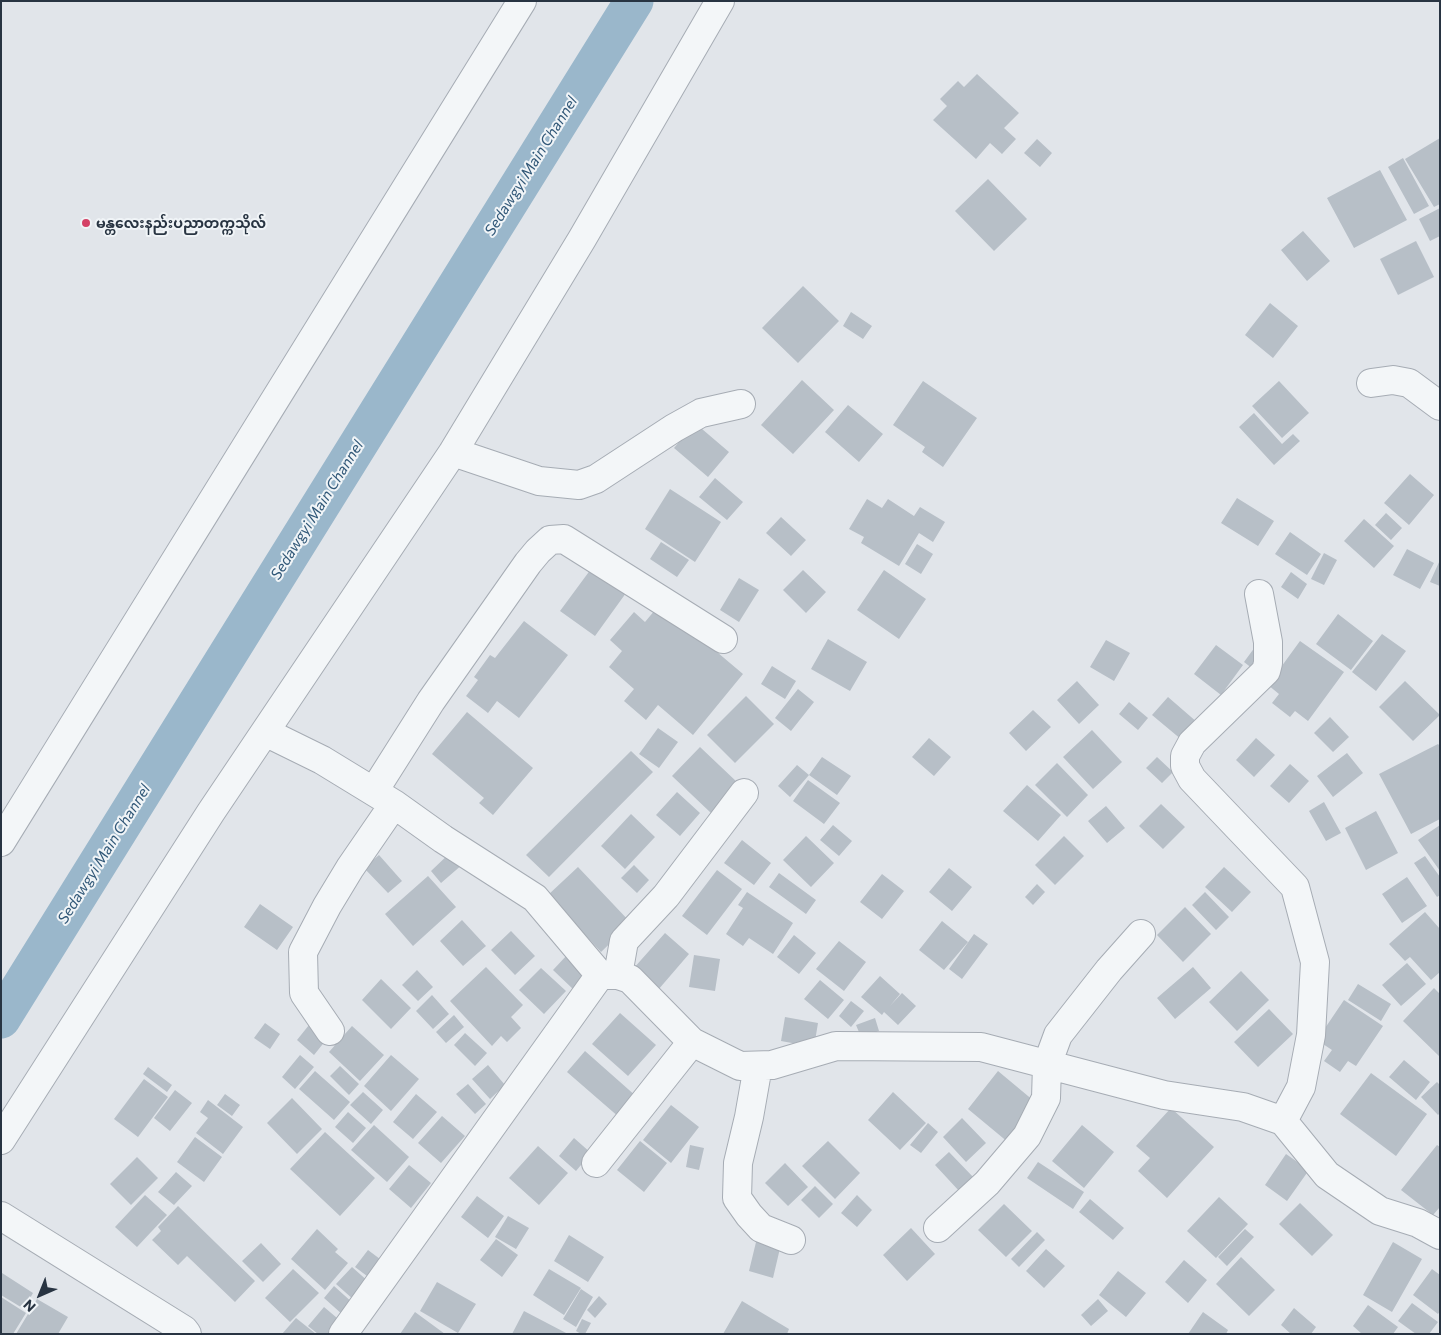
<!DOCTYPE html>
<html>
<head>
<meta charset="utf-8">
<style>
	body { margin:0 }
	#map { position:relative; width:1441px; height:1335px; overflow:hidden; background:#e1e5ea; font-family:Commissioner,sans-serif }
	canvas { display:block }
	.frame { position:absolute; inset:0; border:2px solid #283442; pointer-events:none }
	.north { position:absolute; left:15px; top:1270px; width:50px; height:50px; -webkit-text-stroke:4px #f0f4f7; paint-order:stroke; rotate:224deg; font-size:14px; font-weight:700; line-height:20px; text-align:center; color:#283442 }
	.north::after { content:''; display:block; margin:auto; width:18px; height:22px; background:#283442; clip-path:polygon(50% 0,100% 100%,50% 72%,0 100%) }
</style>
</head>
<body>
<div id="map">
<canvas width="1441" height="1335"></canvas>
<div class="frame"></div>
<div class="north">N</div>
</div>
<script>
const ctx = document.querySelector('canvas').getContext('2d');
ctx.lineJoin = 'round';
function toPath(rows) {
  const path = new Path2D();
  for (const r of rows) {
    path.moveTo(r[0], r[1]);
    for (let i = 2; i < r.length; i += 2) path.lineTo(r[i], r[i + 1]);
  }
  return path;
}
function trace(path, color, width, dash) {
  ctx.strokeStyle = color;
  ctx.lineWidth = width;
  ctx.lineCap = dash ? 'butt' : 'round';
  ctx.setLineDash(dash || []);
  ctx.stroke(path);
}
function paint(path, color) {
  ctx.fillStyle = color;
  ctx.fill(path, 'evenodd');
}
function drawText(font, color, halo, rows, align = 'center') {
  ctx.font = font + ' Commissioner,"Noto Sans Myanmar",sans-serif';
  ctx.lineWidth = 4;
  ctx.setLineDash([]);
  ctx.textBaseline = 'middle';
  ctx.strokeStyle = halo;
  ctx.fillStyle = color;
  for (const [text, x, y, turn = 0] of rows) {
    ctx.save();
    ctx.translate(x, y);
    ctx.rotate((+turn || 0) * Math.PI / 180);
    ctx.textAlign = isNaN(turn) ? turn : align;
    if (halo) ctx.strokeText(text, 0, 0);
    ctx.fillText(text, 0, 0);
    ctx.restore();
  }
}
trace(toPath([
	[1,1019,634,1]
]), '#9ab7cb', 39);
paint(toPath([
	[977,74,1019,113,1004,128,1016,139,1002,154,990,143,976,159,933,120,947,106,940,99,958,81,964,87],
	[1440,138,1440,204,1434,207,1405,159],
	[1037,139,1052,153,1040,167,1024,153],
	[1403,158,1429,206,1414,214,1388,167],
	[1380,170,1407,220,1354,248,1327,198],
	[988,179,1027,219,994,251,955,211],
	[1440,208,1440,236,1430,241,1419,219],
	[1303,231,1330,261,1307,281,1281,250],
	[1416,241,1434,277,1398,295,1380,259],
	[803,286,839,321,798,363,762,328],
	[1270,303,1298,326,1273,358,1245,335],
	[851,312,872,326,863,339,843,326],
	[802,380,834,410,793,454,761,425],
	[923,381,977,418,943,467,922,452,925,447,893,425],
	[1279,381,1309,413,1282,438,1252,406],
	[848,405,883,434,859,462,825,432],
	[1254,413,1282,444,1293,434,1300,441,1274,465,1239,427],
	[695,423,729,452,708,477,674,448],
	[1410,474,1434,495,1409,525,1384,503],
	[715,478,743,502,727,520,699,497],
	[670,489,721,522,695,562,645,529],
	[1237,498,1274,521,1258,546,1221,523],
	[867,499,882,508,888,499,914,516,920,507,945,522,933,542,919,533,899,566,861,543,864,537,849,529],
	[1386,513,1402,528,1391,540,1375,525],
	[781,517,806,540,791,556,766,533],
	[1364,519,1394,546,1374,568,1344,541],
	[1290,532,1321,554,1307,575,1275,554],
	[661,542,689,560,677,577,650,559],
	[917,544,933,554,921,574,905,564],
	[1407,549,1434,563,1420,589,1393,575],
	[1324,553,1337,560,1324,585,1311,579],
	[1440,560,1440,586,1430,582],
	[591,569,626,593,595,636,560,611],
	[803,570,826,592,806,613,783,590],
	[884,570,926,599,899,639,857,610],
	[1291,572,1307,584,1298,599,1281,587],
	[739,578,759,590,739,622,720,610],
	[660,604,743,674,693,735,658,705,646,720,624,701,634,689,609,667,622,651,610,640,634,612,645,622],
	[1338,614,1373,641,1351,670,1316,644],
	[524,621,568,655,519,718,497,701,488,713,466,696,478,680,474,677,490,655,495,658],
	[1382,634,1406,651,1376,691,1352,672],
	[828,639,867,662,850,691,811,669],
	[1106,640,1130,653,1114,681,1090,667],
	[1300,641,1344,672,1308,721,1295,711,1290,717,1272,703,1279,694,1268,685],
	[1216,645,1243,665,1221,695,1194,674],
	[1255,647,1265,653,1253,669,1244,662],
	[772,666,796,681,785,699,761,684],
	[1077,681,1099,705,1079,724,1057,700],
	[1405,681,1440,715,1413,741,1379,707],
	[798,689,814,702,791,731,775,718],
	[746,696,774,724,735,763,707,735],
	[1168,697,1198,723,1182,740,1152,715],
	[1129,702,1148,718,1138,730,1119,714],
	[1033,710,1051,727,1026,751,1009,733],
	[467,712,533,768,493,815,479,803,484,798,432,754],
	[1330,717,1349,737,1333,752,1314,733],
	[658,728,678,742,659,768,639,754],
	[1092,730,1122,762,1093,789,1063,757],
	[929,738,951,757,934,776,912,757],
	[1256,738,1275,755,1254,777,1236,760],
	[1438,744,1440,746,1440,819,1411,834,1379,774],
	[700,747,738,783,711,813,672,776],
	[631,751,653,772,549,877,526,855],
	[1347,753,1363,773,1333,797,1317,776],
	[822,757,851,776,837,795,809,775],
	[1157,757,1173,772,1162,783,1146,768],
	[1057,763,1088,795,1067,817,1035,785],
	[1290,764,1309,781,1289,803,1270,786],
	[797,765,809,775,790,797,778,786],
	[808,780,840,803,824,824,793,801],
	[1027,785,1061,815,1038,841,1003,811],
	[677,792,700,813,680,836,656,815],
	[1324,802,1341,833,1326,841,1309,811],
	[1161,804,1185,827,1163,849,1139,826],
	[1106,806,1125,828,1107,843,1088,821],
	[1376,811,1398,853,1366,870,1345,828],
	[631,814,655,837,625,869,601,846],
	[833,825,852,841,839,856,820,840],
	[1440,825,1440,871,1418,840],
	[806,836,834,863,811,887,783,860],
	[1064,836,1084,856,1055,885,1035,865],
	[742,840,771,863,754,885,724,863],
	[452,851,463,864,441,883,431,871],
	[379,855,402,881,388,893,364,868],
	[1425,856,1440,877,1440,895,1437,897,1414,863],
	[634,865,649,880,637,893,621,878],
	[578,867,631,923,601,952,548,895],
	[1224,867,1251,892,1232,912,1205,887],
	[949,868,972,887,952,911,929,892],
	[717,870,742,889,707,935,682,916],
	[779,873,816,900,806,914,769,887],
	[882,874,904,891,882,919,860,902],
	[428,876,456,907,413,946,385,914],
	[1407,877,1427,906,1402,923,1382,894],
	[1037,884,1045,892,1033,905,1025,897],
	[747,892,793,923,773,954,749,938,743,946,726,934,743,908,738,905],
	[1205,892,1229,917,1216,930,1192,905],
	[260,904,293,927,277,950,244,927],
	[1185,907,1211,934,1183,962,1157,935],
	[1425,912,1440,929,1440,972,1431,980,1410,957,1405,961,1389,944],
	[462,920,486,946,463,966,440,941],
	[942,921,968,942,944,970,919,950],
	[511,931,535,956,515,975,491,950],
	[665,933,689,954,658,990,633,969],
	[974,934,988,944,962,979,949,969],
	[794,935,816,953,799,974,777,957],
	[839,941,866,962,844,991,816,969],
	[568,954,590,975,574,990,553,970],
	[694,955,720,959,715,991,689,987],
	[1407,963,1426,984,1401,1006,1382,985],
	[486,967,523,1005,511,1017,521,1028,507,1042,501,1036,492,1046,450,1001],
	[1193,967,1211,988,1175,1019,1157,998],
	[541,968,566,991,544,1014,519,990],
	[417,970,433,987,418,1001,402,985],
	[1241,971,1269,1000,1237,1031,1209,1002],
	[880,976,900,994,890,1006,902,993,916,1006,898,1025,884,1012,882,1015,861,997],
	[381,979,411,1008,391,1029,362,1000],
	[820,980,844,1000,828,1019,804,999],
	[1358,984,1391,1004,1381,1021,1348,1000],
	[1434,988,1440,994,1440,1057,1403,1021],
	[432,995,449,1014,433,1029,416,1011],
	[1344,1000,1383,1026,1356,1066,1348,1061,1340,1072,1324,1061,1332,1050,1317,1040],
	[851,1001,864,1011,851,1027,839,1016],
	[1269,1009,1293,1034,1258,1067,1234,1042],
	[620,1013,656,1045,628,1076,592,1044],
	[454,1015,464,1027,446,1043,436,1032],
	[785,1017,818,1023,814,1047,781,1041],
	[875,1018,879,1031,861,1037,856,1025],
	[265,1023,280,1034,270,1049,254,1038],
	[309,1025,326,1040,314,1055,297,1040],
	[352,1026,384,1055,360,1081,329,1052],
	[465,1033,487,1053,475,1066,454,1045],
	[585,1051,637,1097,620,1118,567,1072],
	[300,1055,314,1067,295,1089,282,1077],
	[391,1055,419,1079,391,1111,364,1086],
	[1404,1060,1430,1082,1416,1100,1389,1077],
	[488,1065,505,1085,490,1099,472,1079],
	[340,1066,359,1084,349,1095,330,1076],
	[148,1067,172,1085,167,1092,143,1074],
	[315,1071,350,1102,334,1120,299,1089],
	[998,1071,1040,1106,1009,1143,968,1109],
	[1371,1073,1427,1114,1396,1156,1340,1114],
	[144,1079,168,1097,138,1137,114,1119],
	[1437,1082,1440,1085,1440,1113,1438,1115,1421,1097],
	[468,1084,486,1104,475,1114,456,1094],
	[175,1090,192,1103,170,1131,154,1118],
	[363,1092,383,1110,371,1124,350,1105],
	[893,1092,926,1123,900,1150,868,1120],
	[225,1094,240,1105,232,1116,217,1105],
	[416,1094,437,1112,413,1139,393,1122],
	[292,1098,322,1129,297,1154,267,1123],
	[208,1100,243,1127,223,1154,196,1133,208,1118,200,1112],
	[671,1105,699,1127,671,1163,643,1140],
	[1171,1108,1214,1147,1167,1198,1138,1171,1150,1158,1136,1146],
	[348,1112,366,1128,353,1143,335,1127],
	[442,1116,465,1136,441,1163,418,1143],
	[962,1118,986,1143,966,1162,943,1137],
	[928,1123,938,1132,921,1153,910,1145],
	[374,1125,409,1157,387,1182,351,1150],
	[1082,1125,1114,1152,1084,1188,1052,1161],
	[325,1132,375,1178,340,1216,290,1169],
	[195,1137,222,1157,204,1182,177,1162],
	[574,1138,591,1153,576,1171,559,1156],
	[640,1141,667,1163,644,1192,617,1170],
	[828,1141,860,1173,835,1199,802,1166],
	[690,1145,704,1148,699,1170,686,1167],
	[1437,1145,1440,1147,1440,1207,1433,1215,1401,1190],
	[538,1146,568,1173,539,1205,509,1178],
	[949,1152,975,1179,960,1192,935,1165],
	[1286,1154,1309,1170,1287,1201,1265,1185],
	[137,1157,158,1178,131,1205,110,1184],
	[1038,1162,1084,1192,1073,1209,1027,1178],
	[785,1163,808,1187,788,1206,765,1183],
	[409,1165,431,1183,411,1208,389,1189],
	[176,1172,192,1186,174,1205,158,1192],
	[815,1186,833,1204,819,1218,801,1200],
	[145,1195,167,1215,137,1247,115,1227],
	[857,1195,872,1210,857,1227,841,1213],
	[477,1196,504,1216,488,1238,461,1217],
	[1219,1197,1248,1224,1216,1258,1187,1231],
	[1090,1199,1124,1228,1113,1240,1079,1212],
	[1300,1203,1333,1235,1312,1256,1279,1224],
	[1004,1204,1032,1231,1006,1257,978,1230],
	[178,1206,255,1281,235,1302,187,1256,178,1265,152,1240,161,1231,158,1227],
	[508,1216,529,1228,516,1249,495,1237],
	[911,1228,935,1254,907,1281,883,1255],
	[317,1229,338,1249,335,1252,348,1263,325,1290,291,1259],
	[1245,1229,1254,1237,1227,1266,1218,1257],
	[1037,1232,1045,1240,1019,1267,1011,1259],
	[569,1235,604,1257,588,1282,554,1261],
	[757,1238,781,1244,773,1278,749,1271],
	[496,1239,518,1255,502,1277,480,1260],
	[1393,1242,1422,1259,1392,1312,1363,1295],
	[261,1243,281,1264,263,1282,242,1261],
	[1046,1249,1065,1266,1044,1288,1026,1271],
	[368,1250,380,1259,367,1276,355,1267],
	[1241,1257,1275,1290,1249,1316,1216,1284],
	[1184,1260,1207,1280,1188,1303,1165,1282],
	[352,1267,370,1283,354,1300,336,1284],
	[293,1269,319,1293,290,1322,265,1298],
	[549,1269,581,1288,564,1315,533,1295],
	[1432,1269,1440,1275,1440,1311,1438,1314,1413,1295],
	[1118,1271,1146,1293,1126,1317,1099,1295],
	[2,1273,33,1293,24,1309,1,1295],
	[437,1282,476,1304,458,1333,420,1311],
	[334,1286,354,1304,343,1315,324,1298],
	[581,1289,593,1297,576,1327,563,1319],
	[599,1296,607,1304,595,1318,587,1310],
	[1,1297,26,1313,13,1334,1,1334],
	[37,1299,68,1317,58,1334,16,1334],
	[1098,1299,1108,1311,1091,1326,1081,1315],
	[742,1301,789,1329,787,1334,723,1334],
	[1412,1303,1438,1322,1429,1334,1416,1334,1398,1321],
	[1368,1305,1398,1327,1393,1334,1362,1334,1353,1326],
	[324,1307,343,1323,335,1334,318,1334,308,1326],
	[1294,1308,1316,1327,1311,1334,1291,1334,1281,1325],
	[524,1311,568,1334,512,1334],
	[415,1312,445,1334,400,1334],
	[1203,1312,1228,1330,1226,1334,1188,1334],
	[296,1318,316,1334,282,1334],
	[582,1319,591,1323,585,1334,581,1334,576,1331]
]), '#b7bfc7');
const minor = toPath([
	[1371,383,1393,380,1409,383,1440,406],
	[453,452,539,481,579,485,596,479,674,428,701,413,741,404],
	[265,732,322,760,394,804,443,839,535,898,600,975],
	[374,791,431,701,528,563,538,551,550,540,564,539,723,639],
	[1,842,522,1],
	[618,975,624,941,666,896,744,793],
	[330,1031,304,993,303,952,327,906,350,868,394,804],
	[758,1066,749,1117,738,1163,737,1198,749,1215,761,1228,791,1240],
	[1283,1121,1327,1175,1380,1211,1418,1223,1440,1235],
	[1,1140,211,812,453,452,582,239,720,1],
	[596,1163,692,1042],
	[1,1216,184,1330,187,1334],
	[938,1228,987,1183,1027,1136,1046,1098,1047,1065,1058,1035,1109,970,1141,934],
	[343,1334,600,975,618,975,630,979,692,1042,740,1066,772,1065,836,1046,981,1047,1164,1095,1243,1107,1283,1121,1301,1087,1311,1035,1315,962,1295,887,1192,779,1185,766,1185,756,1192,743,1266,671,1268,663,1268,642,1259,594]
]);
trace(minor, '#a6acb4', 30);
trace(minor, '#f3f6f8', 28);
for (const [x, y, r, color] of [
	[86,223,5,"#d44166"]
]) {
  const dot = new Path2D();
  dot.arc(x, y, r, 0, 2 * Math.PI);
  ctx.fillStyle = color;
  ctx.fill(dot);
  trace(dot, '#f0f4f7', 2);
}
drawText('bold 14px', '#283442', '#f0f4f7', [
	["မန္တလေးနည်းပညာတက္ကသိုလ်",96,223]
], 'left');
drawText('italic 15px', '#315878', '#f0f4f7', [
	["Sedawgyi Main Channel",531,166,-58],
	["Sedawgyi Main Channel",317,510,-58],
	["Sedawgyi Main Channel",104,854,-58]
]);
</script>
</body>
</html>
